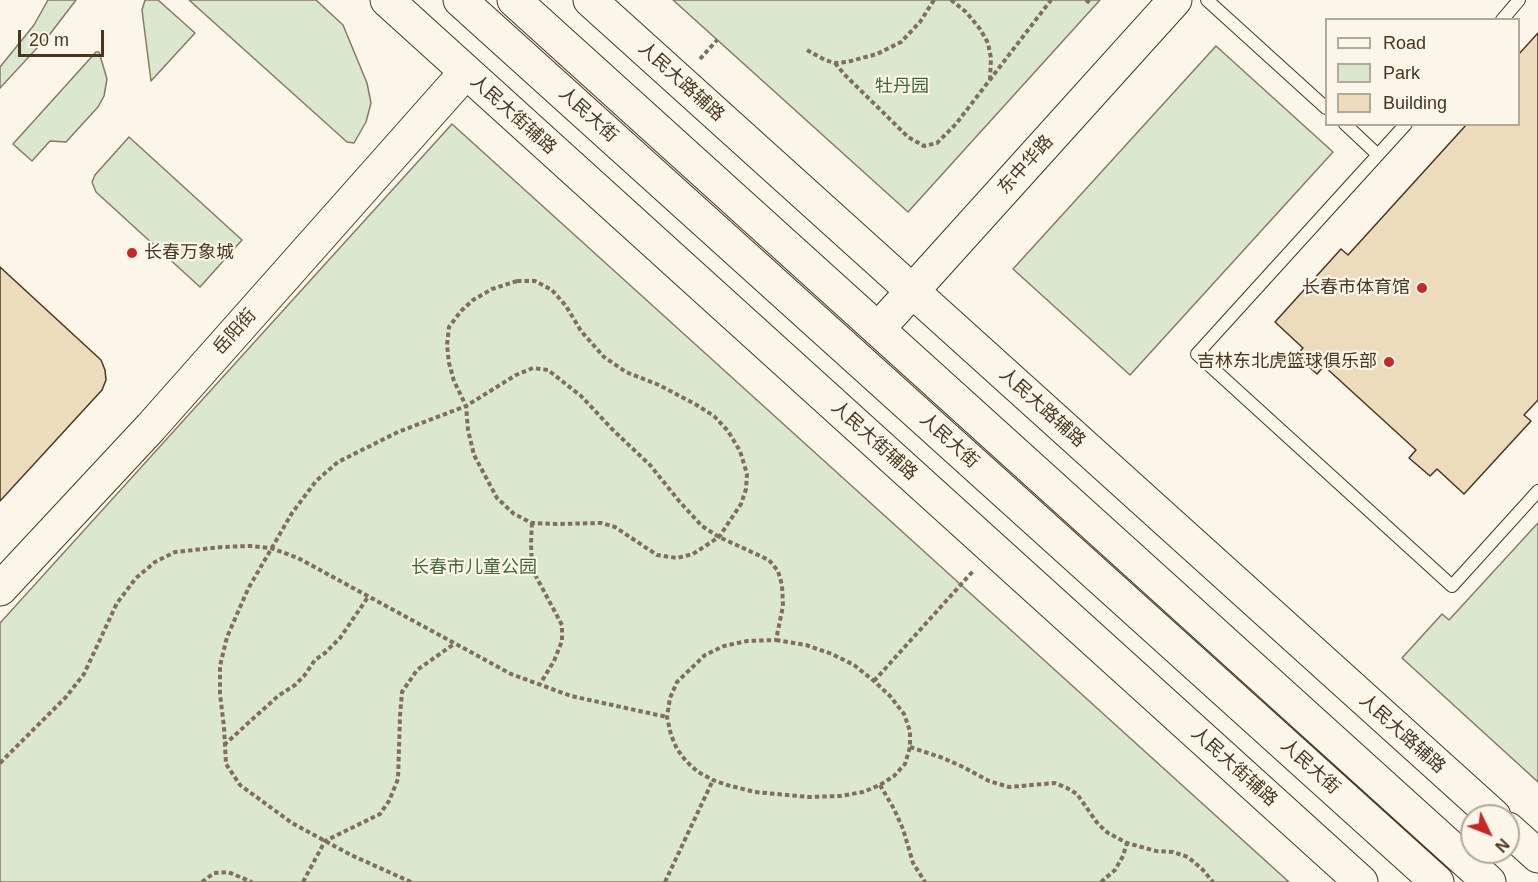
<!DOCTYPE html>
<html>
<head>
<meta charset="utf-8">
<style>
	body { margin:0 }
	#map { position:relative; width:1538px; height:882px; overflow:hidden; background:#fbf6e9; font-family:Helvetica,sans-serif }
	canvas { display:block }
	.legend { position:absolute; left:1325px; top:18px; width:195px; height:108px; box-sizing:border-box; background:#fbf6e9; border:2px solid #b4a999; margin:0; padding:8px 10px; list-style:none; font-size:18px; color:#4a3520 }
	.legend li { display:flex; align-items:center; gap:12px; height:30px }
	.legend b { width:30px; border:2px solid #b4a999 }
	.north { position:absolute; left:1460px; top:804px; width:60px; height:60px; box-sizing:border-box; background:#fbf6e9; border:2px solid #b4a999; border-radius:50%; rotate:133deg; font-size:16px; font-weight:700; line-height:24px; text-align:center; color:#4a3520 }
	.north::after { content:''; display:block; margin:auto; width:21px; height:27px; background:#c62828; clip-path:polygon(50% 0,100% 100%,50% 72%,0 100%) }
	.scale { position:absolute; left:18px; top:30px; width:86px; height:27px; box-sizing:border-box; border:3px solid #4a3520; border-top:0; padding-left:8px; font-size:18px; line-height:21px; white-space:nowrap; color:#4a3520; -webkit-text-stroke:4px #fbf6e9; paint-order:stroke }
</style>
</head>
<body>
<div id="map">
<canvas width="1538" height="882"></canvas>
<ul class="legend">
<li><b style="height:8px;background:#fbf6e9"></b>Road</li>
<li><b style="height:16px;background:#dce7d0"></b>Park</li>
<li><b style="height:16px;background:#ecdcbc"></b>Building</li>
</ul>
<div class="north">N</div>
<div class="scale">20 m</div>
</div>
<script>
const ctx = document.querySelector('canvas').getContext('2d');
ctx.lineJoin = 'round';
function paint(path, color) {
  ctx.fillStyle = color;
  ctx.fill(path, 'evenodd');
}
function toPath(rows) {
  const path = new Path2D();
  for (const r of rows) {
    path.moveTo(r[0], r[1]);
    for (let i = 2; i < r.length; i += 2) path.lineTo(r[i], r[i + 1]);
  }
  return path;
}
function trace(path, color, width, dash) {
  ctx.strokeStyle = color;
  ctx.lineWidth = width;
  ctx.lineCap = dash ? 'butt' : 'round';
  ctx.setLineDash(dash || []);
  ctx.stroke(path);
}
function drawText(font, color, halo, rows, align = 'center') {
  ctx.font = font + ' Helvetica,"Noto Sans SC",sans-serif';
  ctx.lineWidth = 4.5;
  ctx.setLineDash([]);
  ctx.textBaseline = 'middle';
  ctx.strokeStyle = halo;
  ctx.fillStyle = color;
  for (const [text, x, y, turn = 0] of rows) {
    ctx.save();
    ctx.translate(x, y);
    ctx.rotate((+turn || 0) * Math.PI / 180);
    ctx.textAlign = isNaN(turn) ? turn : align;
    if (halo) ctx.strokeText(text, 0, 0);
    ctx.fillText(text, 0, 0);
    ctx.restore();
  }
}
const green = toPath([
	[48,0,76,0,50,34,0,88,0,67,34,25,48,0],
	[145,0,158,0,195,33,151,81,142,10,145,0],
	[189,0,316,0,343,25,367,83,371,103,366,122,354,143,347,142,189,0],
	[673,0,1100,0,908,212,673,0],
	[1216,46,1333,152,1130,375,1013,269,1216,46],
	[96,52,99,52,107,79,104,96,98,107,66,142,50,141,32,161,13,144,96,52],
	[452,124,843,478,1289,882,0,882,0,623,452,124],
	[129,137,242,240,200,287,96,192,92,182,95,175,129,137],
	[1538,523,1538,782,1402,658,1442,614,1449,620,1538,523]
]);
paint(green, '#dce7d0');
trace(green, '#887966', 1.5);
const building = toPath([
	[1538,33,1538,400,1524,415,1531,421,1464,494,1437,469,1430,476,1409,458,1416,450,1324,366,1317,374,1296,355,1303,348,1275,322,1341,249,1348,255,1467,124,1518,124,1518,55,1538,33],
	[0,267,101,360,105,370,106,380,102,390,0,501,0,267]
]);
paint(building, '#ecdcbc');
trace(building, '#4a3520', 1.5);
const lane = toPath([
	[1207,0,1326,108],
	[1502,20,1519,0],
	[1345,124,1378,155],
	[1406,124,1197,354,1452,586,1538,491]
]);
const secondary = toPath([
	[387,0,1361,882],
	[590,0,1494,816],
	[878,329,1175,0],
	[0,589,151,427,466,72],
	[1508,829,1538,856]
]);
const primary = toPath([
	[460,0,1437,882],
	[514,0,1489,882]
]);
trace(lane, '#4a3520', 14);
trace(secondary, '#4a3520', 35);
trace(primary, '#4a3520', 35);
trace(toPath([
	[951,0,966,12,980,29,988,43,991,58,990,79],
	[1086,0,1091,4],
	[807,50,825,60,835,63,847,62,877,54,901,42,920,22,934,0],
	[700,59,717,40],
	[835,63,844,74,908,137,924,146,937,143,956,124,1051,0],
	[517,281,535,281,552,290,566,306,581,331,604,357,626,372,659,385,695,404,714,416,728,431,740,451,747,474,746,489,741,504,719,537,693,554,677,558,657,555,615,527,601,523,556,524,532,523,514,514,497,498,474,455,468,430,466,406,454,381,449,363,447,345,449,327,461,311,473,300,492,289,517,281],
	[532,523,531,543,532,569,562,625,562,641,554,661,540,684],
	[776,640,806,645,832,654,854,665,874,681,890,696,904,714,910,731,910,747,905,764,894,776,880,785,863,792,840,796,809,797,755,792,727,785,713,780,698,772,686,761,677,749,671,735,667,717,670,698,677,682,705,655,724,646,747,641,776,640],
	[874,681,974,570],
	[224,745,278,696,295,685,304,676,315,660,325,653,340,638,368,597],
	[910,747,943,758,963,767,989,781,1009,787,1055,783,1067,788,1077,794,1098,824,1108,833,1127,843,1156,851,1173,852,1188,857,1203,870,1213,882],
	[0,763,66,697,84,674,117,603,136,578,155,562,175,552,222,547,250,546,271,548,298,558,511,674,571,696,667,717],
	[880,785,894,809,903,829,913,863,925,882],
	[202,882,214,873,228,872,252,882],
	[303,882,325,841,380,814,389,801,398,779,400,716,402,692,417,670,454,644],
	[411,882,351,855,292,823,240,785,226,764,224,727,220,694,220,666,227,637,248,589,292,513,316,481,338,462,398,432,466,406,516,375,533,368,548,370,581,396,614,431,650,465,679,501,702,526,719,537,769,560,778,571,782,585,783,606,776,640],
	[665,882,713,780],
	[1101,882,1115,870,1123,856,1127,843]
]), '#7f6f5c', 4, [4.5, 3]);
trace(lane, '#fbf6e9', 12);
trace(secondary, '#fbf6e9', 33);
trace(primary, '#fbf6e9', 33);
for (const [x, y, r, color] of [
	[132,253,6,"#c62828"],
	[1422,288,6,"#c62828"],
	[1389,362,6,"#c62828"]
]) {
  const dot = new Path2D();
  dot.arc(x, y, r, 0, 2 * Math.PI);
  ctx.fillStyle = color;
  ctx.fill(dot);
  trace(dot, '#fbf6e9', 2);
}
drawText('18px', '#4a3520', '#fbf6e9', [
	["人民大路辅路",681,82,42],
	["人民大街辅路",513,115,42],
	["人民大街",588,115,42],
	["东中华路",1026,165,-48],
	["岳阳街",235,332,-48],
	["人民大路辅路",1042,408,42],
	["人民大街辅路",874,441,42],
	["人民大街",949,441,42],
	["人民大路辅路",1402,734,42],
	["人民大街辅路",1234,767,42],
	["人民大街",1310,767,42]
]);
drawText('18px', '#436837', '#fbf6e9', [
	["牡丹园",902,87],
	["长春市儿童公园",474,568]
]);
drawText('18px', '#4a3520', '#fbf6e9', [
	["长春万象城",144,253,"left"],
	["长春市体育馆",1410,288],
	["吉林东北虎篮球俱乐部",1377,362]
], 'right');
</script>
</body>
</html>
